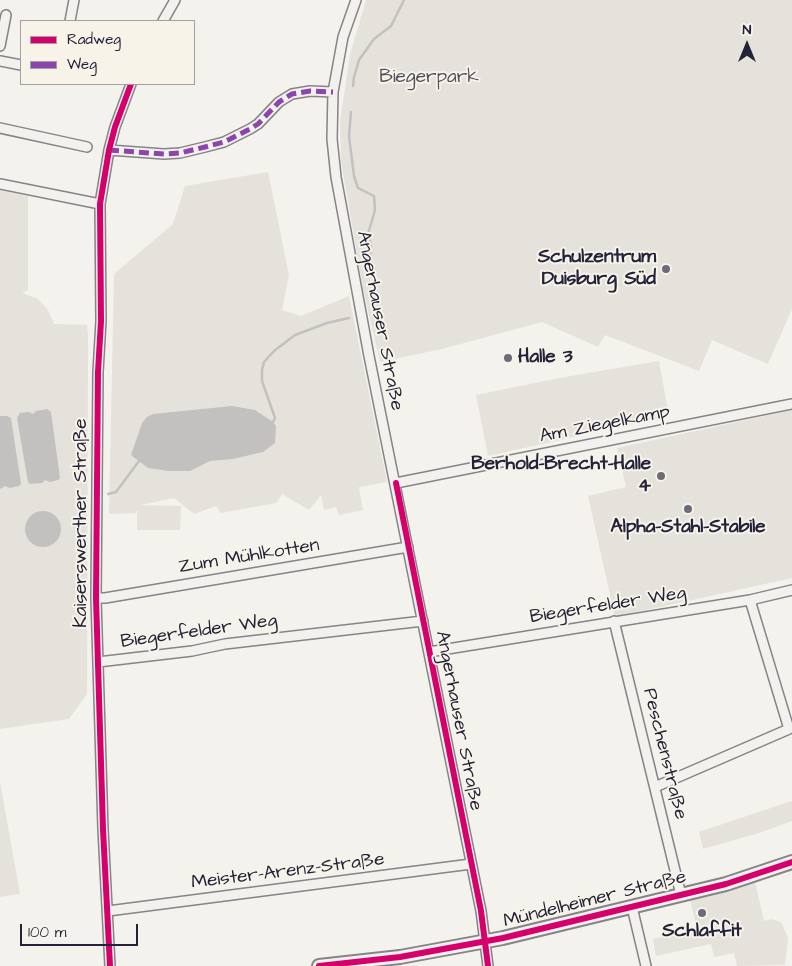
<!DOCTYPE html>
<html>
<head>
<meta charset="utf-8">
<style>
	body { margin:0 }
	#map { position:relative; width:792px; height:966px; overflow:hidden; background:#f4f2ec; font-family:"Architects Daughter",sans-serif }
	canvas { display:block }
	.legend { position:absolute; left:20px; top:20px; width:175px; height:65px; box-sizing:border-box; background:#f7f3e8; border:1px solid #a29fa3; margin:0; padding:6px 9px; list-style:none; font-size:15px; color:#22223b }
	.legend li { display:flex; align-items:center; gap:10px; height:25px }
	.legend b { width:25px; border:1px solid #a29fa3 }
	.north { position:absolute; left:722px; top:20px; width:50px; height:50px; -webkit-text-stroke:4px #f7f3e8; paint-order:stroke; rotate:0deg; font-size:14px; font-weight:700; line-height:20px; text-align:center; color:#22223b }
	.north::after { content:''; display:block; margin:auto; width:18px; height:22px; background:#22223b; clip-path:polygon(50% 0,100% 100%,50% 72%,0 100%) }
	.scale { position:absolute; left:20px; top:924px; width:118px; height:22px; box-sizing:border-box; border:2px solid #22223b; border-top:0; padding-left:6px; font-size:15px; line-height:18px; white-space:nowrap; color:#22223b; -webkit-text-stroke:4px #f7f3e8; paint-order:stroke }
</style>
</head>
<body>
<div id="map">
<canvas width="792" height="966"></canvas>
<ul class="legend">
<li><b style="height:6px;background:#d6006c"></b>Radweg</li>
<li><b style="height:6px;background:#8e44ad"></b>Weg</li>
</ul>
<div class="north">N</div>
<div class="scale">100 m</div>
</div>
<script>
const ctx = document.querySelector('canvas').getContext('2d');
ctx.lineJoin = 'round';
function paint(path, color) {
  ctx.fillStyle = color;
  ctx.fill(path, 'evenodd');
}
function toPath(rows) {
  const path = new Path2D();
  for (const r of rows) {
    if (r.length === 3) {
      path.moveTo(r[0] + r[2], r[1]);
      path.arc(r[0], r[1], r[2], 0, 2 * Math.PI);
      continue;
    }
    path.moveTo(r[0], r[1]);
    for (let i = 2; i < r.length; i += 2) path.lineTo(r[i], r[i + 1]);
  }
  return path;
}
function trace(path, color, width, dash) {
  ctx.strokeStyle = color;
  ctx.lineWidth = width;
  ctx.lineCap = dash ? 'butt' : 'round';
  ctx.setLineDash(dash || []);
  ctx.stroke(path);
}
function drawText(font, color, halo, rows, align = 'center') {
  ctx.font = font + ' "Architects Daughter",sans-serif';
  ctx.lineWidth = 4;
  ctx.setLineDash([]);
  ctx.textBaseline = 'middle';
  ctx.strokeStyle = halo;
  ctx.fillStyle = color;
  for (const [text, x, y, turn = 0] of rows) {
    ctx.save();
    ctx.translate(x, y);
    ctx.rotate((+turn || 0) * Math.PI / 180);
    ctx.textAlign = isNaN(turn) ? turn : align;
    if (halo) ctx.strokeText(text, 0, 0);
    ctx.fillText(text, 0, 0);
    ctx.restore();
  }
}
paint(toPath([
	[366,0,792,0,792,309,768,364,712,340,699,371,605,335,598,347,542,322,442,349,380,362,363,289,341,161,340,122,350,55],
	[268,172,289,275,282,310,301,316,349,296,387,482,359,487,363,510,339,515,336,507,324,510,321,495,309,510,282,494,276,503,221,513,216,506,194,514,174,498,140,505,181,506,180,530,137,530,137,509,136,513,109,514,114,274,173,224,185,186],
	[0,190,28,196,28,290,22,293,38,299,48,310,54,324,87,325,88,334,87,694,69,719,0,729],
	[659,361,669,416,488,456,476,395,559,378],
	[792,410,792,578,615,617,588,496,626,487,617,448],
	[0,782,20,894,0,897],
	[792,801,792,821,762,832,703,849,699,832],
	[755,882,764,921,771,919,781,922,788,938,785,965,737,966,734,953,714,957,711,944,656,956,653,939,697,930,690,900]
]), '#e5e2dc');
paint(toPath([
	[232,406,255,410,273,422,276,426,275,443,263,452,233,459,210,461,190,471,169,471,148,468,131,455,142,423,147,417,153,414],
	[47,409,51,412,60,478,58,480,50,482,45,480,42,483,30,484,28,482,17,418,20,413,29,412,33,414,36,411],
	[0,416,7,416,11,418,21,484,19,486,10,488,5,486,0,489],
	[43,529,18]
]), '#c3c0c0');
trace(toPath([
	[353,86,354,77,359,60,374,39,391,26,404,0],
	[351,112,349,136,354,176,358,188,374,196,375,210,368,234,371,245,370,260,374,267,377,304],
	[269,422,273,422,275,418,262,381,262,370,264,362,274,351,295,335,327,323,349,318],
	[108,494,116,492,139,461,142,461]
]), '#c3c0c0', 2.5);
const minor = toPath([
	[356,0,343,37,333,92,332,139,336,177,369,356,481,911,488,966],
	[70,21,74,0],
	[163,21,175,0],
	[0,46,6,15],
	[0,61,21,65],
	[0,128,87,147],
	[109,150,164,154,180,153,205,147,224,142,250,129,258,124,279,102,292,94,310,91,333,92],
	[0,184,100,204],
	[396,483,792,404],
	[96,598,105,598,408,547],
	[614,621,681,895],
	[429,652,750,600,792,590],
	[98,662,192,651,225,644,423,621],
	[655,787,789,729,750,600],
	[632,907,646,966],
	[108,911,471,864],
	[110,966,103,829,96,598,98,372,101,321,100,204,109,150,115,127,131,84]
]);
const secondary = toPath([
	[319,966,400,957,503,938,726,884,792,862]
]);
trace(minor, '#858486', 12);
trace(secondary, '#858486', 16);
trace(minor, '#f2f1ed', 9);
trace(secondary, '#f2f1ed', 12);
trace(toPath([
	[109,150,164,154,180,153,205,147,224,142,250,129,258,124,279,102,292,94,310,91,333,92]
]), '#8e44ad', 5, [10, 5]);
trace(toPath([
	[396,483,481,911,488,966],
	[110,966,103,829,96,598,98,372,101,321,100,204,109,150,115,127,131,84],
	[319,966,400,957,503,938,726,884,792,862]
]), '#d6006c', 6);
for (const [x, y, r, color] of [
	[666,269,5,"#6c6b79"],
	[508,358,5,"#6c6b79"],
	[661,476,5,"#6c6b79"],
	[688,509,5,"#6c6b79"],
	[702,913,5,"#6c6b79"]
]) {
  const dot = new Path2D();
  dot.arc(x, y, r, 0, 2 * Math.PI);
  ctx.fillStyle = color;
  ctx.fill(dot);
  trace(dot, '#f7f3e8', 2);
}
drawText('19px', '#504f60', '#f7f3e8', [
	["Biegerpark",429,78]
]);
drawText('bold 19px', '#22223b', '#f7f3e8', [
	["Schulzentrum",656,258],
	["Duisburg Süd",656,280],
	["Halle 3",518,358,"left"],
	["Berhold-Brecht-Halle",651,465],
	["4",651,487],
	["Alpha-Stahl-Stabile",688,528,"center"],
	["Schlaffit",702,932,"center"]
], 'right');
drawText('19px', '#22223b', '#f7f3e8', [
	["Angerhauser Straße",379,321,79],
	["Am Ziegelkamp",605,425,-11],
	["Kaiserswerther Straße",82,523,-90],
	["Zum Mühlkotten",249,557,-9],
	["Biegerfelder Weg",608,606,-9],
	["Biegerfelder Weg",199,632,-8],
	["Angerhauser Straße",458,721,79],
	["Peschenstraße",664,754,76],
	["Meister-Arenz-Straße",288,872,-7],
	["Mündelheimer Straße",595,900,-14]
]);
</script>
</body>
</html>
